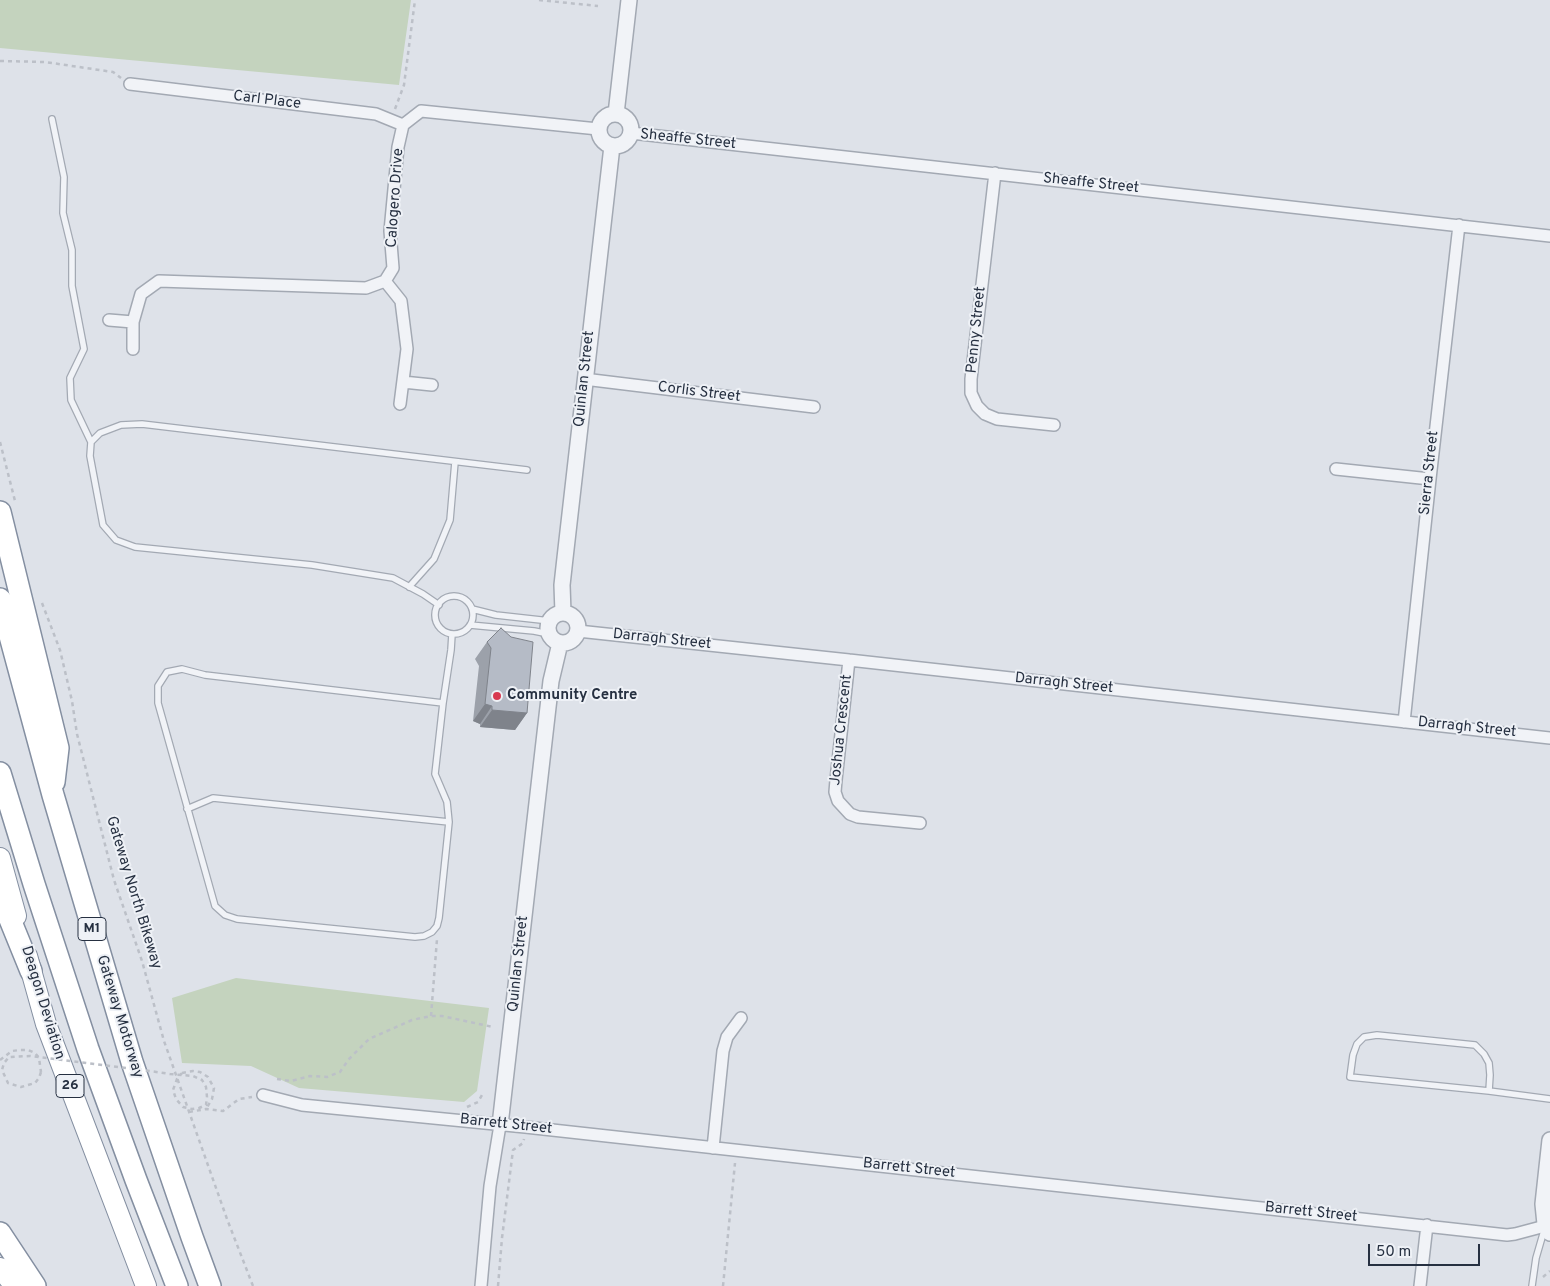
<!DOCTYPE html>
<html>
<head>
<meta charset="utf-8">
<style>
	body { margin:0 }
	#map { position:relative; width:1550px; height:1286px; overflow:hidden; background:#dee2e9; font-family:Overpass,sans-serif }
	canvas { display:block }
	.scale { position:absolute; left:1368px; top:1244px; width:112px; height:22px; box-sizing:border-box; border:2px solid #263041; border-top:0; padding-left:6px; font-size:15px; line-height:18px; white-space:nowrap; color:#263041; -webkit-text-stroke:4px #eef1f6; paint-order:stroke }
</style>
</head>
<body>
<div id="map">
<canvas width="1550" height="1286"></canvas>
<div class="scale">50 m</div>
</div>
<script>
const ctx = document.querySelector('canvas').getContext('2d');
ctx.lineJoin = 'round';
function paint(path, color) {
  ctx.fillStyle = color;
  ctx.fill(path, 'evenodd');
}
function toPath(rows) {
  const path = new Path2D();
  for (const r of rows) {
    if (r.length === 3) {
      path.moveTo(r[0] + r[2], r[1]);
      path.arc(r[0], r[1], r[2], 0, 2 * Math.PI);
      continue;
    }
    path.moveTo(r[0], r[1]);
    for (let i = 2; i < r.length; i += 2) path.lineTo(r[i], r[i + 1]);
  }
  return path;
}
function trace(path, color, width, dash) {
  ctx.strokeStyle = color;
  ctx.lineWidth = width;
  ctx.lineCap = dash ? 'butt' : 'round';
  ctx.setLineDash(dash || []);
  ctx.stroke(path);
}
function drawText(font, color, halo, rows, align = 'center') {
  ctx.font = font + ' Overpass,sans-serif';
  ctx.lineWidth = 4;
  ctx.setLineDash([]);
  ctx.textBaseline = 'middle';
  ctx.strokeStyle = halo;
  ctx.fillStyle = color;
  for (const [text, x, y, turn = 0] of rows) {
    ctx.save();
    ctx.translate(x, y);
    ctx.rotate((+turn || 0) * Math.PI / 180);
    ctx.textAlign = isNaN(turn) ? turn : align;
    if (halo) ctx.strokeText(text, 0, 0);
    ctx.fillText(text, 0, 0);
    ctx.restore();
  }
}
paint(toPath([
	[0,0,411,0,399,85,0,48],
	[236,978,489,1008,477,1091,464,1102,299,1088,251,1066,182,1063,172,998]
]), '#c4d3be');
const service = toPath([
	[52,119,64,177,63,213,72,250,72,286,84,349,70,378,71,400,91,442],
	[409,587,434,559,450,520,455,462],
	[454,615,19],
	[439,605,423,594,393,578,312,565,135,547,116,540,103,525,90,456,91,442,100,433,121,425,142,424,527,470],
	[472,609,496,615,550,621],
	[470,625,534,631,549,634],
	[443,703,205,675,182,669,167,672,158,686,158,703,215,906,225,915,237,919,415,937,424,936,432,932,437,926,439,918,449,822,447,802,435,774,443,703,451,650,452,634],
	[187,809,213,798,449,822],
	[1489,1091,1490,1075,1489,1063,1484,1054,1475,1045,1377,1035,1364,1037,1357,1044,1353,1055,1350,1077,1489,1091,1550,1099],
	[1532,1286,1536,1258,1545,1227]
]);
const minor = toPath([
	[130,84,376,114,403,125],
	[631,133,1550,236],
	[995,173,971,379,971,393,977,406,985,414,997,419,1054,425],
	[385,281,401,301,407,349,400,404],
	[109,320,133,322],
	[133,349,133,322,141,294,159,281,366,288,385,281,393,268,390,231,398,147,403,125,421,111,598,129],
	[584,379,814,407],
	[403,382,432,385],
	[1336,469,1430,479],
	[578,631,849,660,1550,738],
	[849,660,836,780,835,792,838,801,850,814,858,817,920,823],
	[1404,722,1430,479,1459,225],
	[263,1095,302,1105,525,1127,1507,1235,1515,1234,1545,1226],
	[713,1148,723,1051,727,1037,741,1018],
	[481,1286,490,1186,500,1125],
	[1420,1286,1427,1225]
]);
const tertiary = toPath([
	[615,130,16],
	[616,114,629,0],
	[563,628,15],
	[563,613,562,585,565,558,612,146],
	[500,1125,551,681,560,643],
	[1550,1140,1543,1204,1545,1224,1550,1233]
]);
const trunk = toPath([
	[0,858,16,916],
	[27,956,46,1024,146,1286],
	[0,1268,15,1286]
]);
const motorway = toPath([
	[0,512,58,748,54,782],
	[0,599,53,795,132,1062,192,1237,210,1286],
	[0,773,34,884,88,1049,136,1180,177,1286],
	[0,895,31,971],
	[0,1233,35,1286]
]);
trace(service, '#a3a9b3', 8);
trace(minor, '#a3a9b3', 14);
trace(tertiary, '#a3a9b3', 18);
trace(trunk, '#848fa1', 22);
trace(motorway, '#848fa1', 24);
trace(toPath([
	[539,0,598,6],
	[0,61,45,62,113,72,121,78],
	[395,109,404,85,415,0],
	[0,442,15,501],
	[42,603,60,650,72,701,77,734,114,880,142,961,164,1041,227,1219,253,1286],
	[431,1016,437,939],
	[0,1060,12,1051,20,1050,28,1050,35,1053,39,1058,41,1072],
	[182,1073,193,1071,200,1072,208,1077,214,1088,212,1099,206,1109],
	[277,1079,291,1081,310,1076,327,1077,340,1072,349,1059,369,1039,412,1020,431,1016,442,1016,493,1027],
	[467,1107,478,1102,482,1095],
	[189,1112,206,1109,223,1111,239,1099,252,1097],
	[1543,1277,1550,1271],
	[498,1286,502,1238,513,1150,523,1143,524,1139],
	[723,1286,735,1163]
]), '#bcc0c8', 2.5, [4, 4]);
trace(service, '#f1f3f7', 5.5);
trace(minor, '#f1f3f7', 11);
trace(tertiary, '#f1f3f7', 15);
trace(trunk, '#fff', 20);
trace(motorway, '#fff', 21);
trace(toPath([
	[41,1072,39,1078,35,1083,21,1087,8,1083,2,1070,4,1063,9,1057,30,1056,150,1071,170,1074,193,1076,202,1080,206,1087,207,1097,206,1105,199,1108,192,1109,183,1107,176,1099,173,1090,177,1079,182,1073]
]), '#bcc0c8', 2.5, [4, 4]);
paint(toPath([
	[511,637,527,713,515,730,480,727,480,724,473,721,479,666,475,659,487,642]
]), '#9ca1aa');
paint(toPath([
	[485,704,492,706,480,724,473,721],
	[492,710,527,713,515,730,480,727]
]), '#7f838b');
const building = toPath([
	[501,628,511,637,533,642,527,713,492,710,492,706,485,704,491,648,487,642,501,628]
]);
paint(building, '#b5bbc6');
trace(building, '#7f838b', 1);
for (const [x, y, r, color] of [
	[497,696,5,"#d83950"]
]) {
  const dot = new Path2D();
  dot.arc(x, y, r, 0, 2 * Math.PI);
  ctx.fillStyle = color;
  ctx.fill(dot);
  trace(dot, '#eef1f6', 2);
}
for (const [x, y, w] of [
	[92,929,28],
	[70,1086,28]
]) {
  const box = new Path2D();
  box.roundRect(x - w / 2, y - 11.5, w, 23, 4);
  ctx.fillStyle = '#eef1f6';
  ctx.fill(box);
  trace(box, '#263041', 1);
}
drawText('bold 14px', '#263041', null, [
	["M1",92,929],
	["26",70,1086]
]);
drawText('15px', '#263041', '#eef1f6', [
	["Carl Place",267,101,7],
	["Sheaffe Street",688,140,6],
	["Sheaffe Street",1091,184,6],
	["Calogero Drive",396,198,-86],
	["Penny Street",977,330,-84],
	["Quinlan Street",585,379,-84],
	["Corlis Street",699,393,7],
	["Sierra Street",1430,473,-84],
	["Darragh Street",662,640,6],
	["Darragh Street",1064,684,6],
	["Darragh Street",1467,728,6],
	["Joshua Crescent",842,730,-84],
	["Gateway North Bikeway",133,893,73],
	["Quinlan Street",519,964,-84],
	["Deagon Deviation",42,1003,73],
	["Gateway Motorway",119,1017,73],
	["Barrett Street",506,1125,6],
	["Barrett Street",909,1169,6],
	["Barrett Street",1311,1213,6]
]);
drawText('bold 15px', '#263041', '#eef1f6', [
	["Community Centre",507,696]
], 'left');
</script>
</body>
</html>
